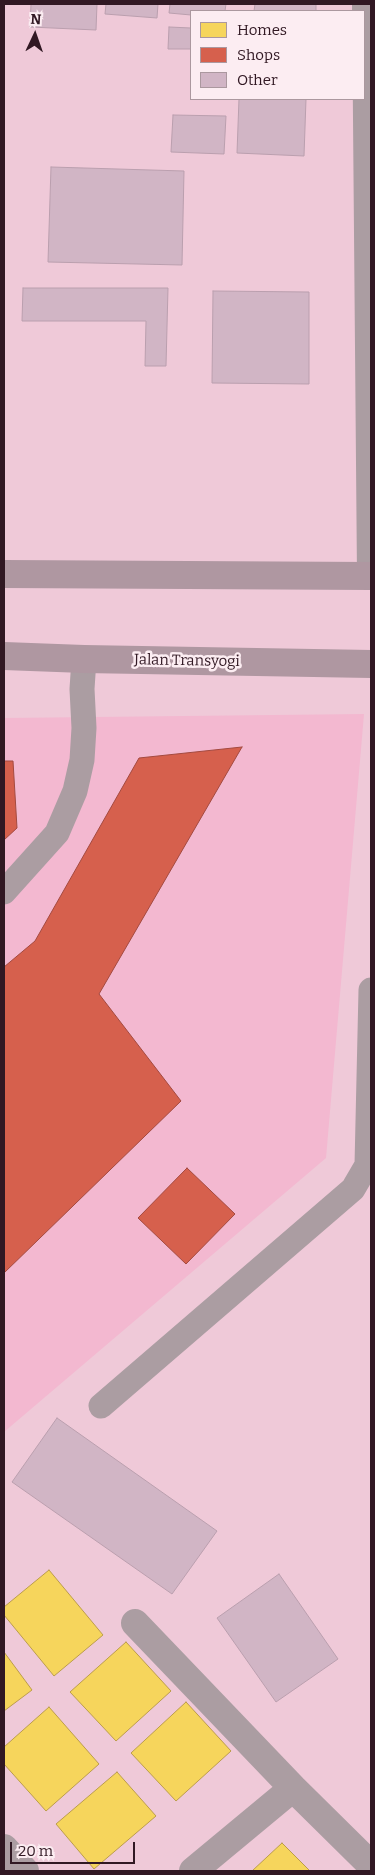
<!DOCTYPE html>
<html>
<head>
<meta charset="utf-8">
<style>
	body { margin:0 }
	#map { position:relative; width:375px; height:1875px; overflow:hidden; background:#efc9d8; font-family:Bitter,serif }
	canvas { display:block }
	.frame { position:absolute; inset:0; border:5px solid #311823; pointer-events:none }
	.legend { position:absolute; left:190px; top:10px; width:175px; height:90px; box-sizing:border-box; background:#fcedf2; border:1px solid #ab989f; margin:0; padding:6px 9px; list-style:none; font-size:15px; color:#311823 }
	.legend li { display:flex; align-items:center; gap:10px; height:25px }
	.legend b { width:25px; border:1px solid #ab989f }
	.north { position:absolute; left:10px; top:10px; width:50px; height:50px; -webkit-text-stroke:4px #fcedf2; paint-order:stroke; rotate:3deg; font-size:14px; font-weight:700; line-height:20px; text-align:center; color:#311823 }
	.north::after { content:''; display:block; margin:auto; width:18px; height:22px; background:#311823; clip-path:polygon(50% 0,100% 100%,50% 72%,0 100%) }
	.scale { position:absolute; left:10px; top:1842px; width:125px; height:22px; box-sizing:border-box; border:2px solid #311823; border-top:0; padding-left:6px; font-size:15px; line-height:18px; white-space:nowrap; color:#311823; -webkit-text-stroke:4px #fcedf2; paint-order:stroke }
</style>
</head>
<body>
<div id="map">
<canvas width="375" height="1875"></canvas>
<div class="frame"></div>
<ul class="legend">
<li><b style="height:14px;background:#f6d55c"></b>Homes</li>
<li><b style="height:14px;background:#d6604d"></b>Shops</li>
<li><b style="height:14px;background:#d1b5c5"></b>Other</li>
</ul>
<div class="north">N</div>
<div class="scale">20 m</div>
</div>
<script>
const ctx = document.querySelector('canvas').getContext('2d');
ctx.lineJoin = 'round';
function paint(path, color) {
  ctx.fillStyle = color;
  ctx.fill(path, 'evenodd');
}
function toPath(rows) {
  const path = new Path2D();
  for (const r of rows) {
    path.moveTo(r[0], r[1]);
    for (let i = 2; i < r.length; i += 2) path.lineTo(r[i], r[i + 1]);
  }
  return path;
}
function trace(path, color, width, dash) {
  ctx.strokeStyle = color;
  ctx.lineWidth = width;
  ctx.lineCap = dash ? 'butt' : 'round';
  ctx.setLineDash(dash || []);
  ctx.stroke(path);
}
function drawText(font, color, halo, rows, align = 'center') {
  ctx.font = font + ' Bitter,serif';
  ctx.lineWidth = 5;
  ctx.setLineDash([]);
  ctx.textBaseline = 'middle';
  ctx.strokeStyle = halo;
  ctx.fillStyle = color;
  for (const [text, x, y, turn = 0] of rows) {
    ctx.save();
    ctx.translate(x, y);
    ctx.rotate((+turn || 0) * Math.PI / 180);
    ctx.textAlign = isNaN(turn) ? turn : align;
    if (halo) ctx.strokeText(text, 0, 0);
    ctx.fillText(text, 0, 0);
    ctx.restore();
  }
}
paint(toPath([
	[364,714,326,1158,4,1432,4,718]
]), '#f3b8d0');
const homes = toPath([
	[49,1570,103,1635,54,1676,4,1615,4,1607,49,1570],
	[126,1642,171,1691,116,1741,70,1692,126,1642],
	[4,1652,32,1690,4,1711,4,1652],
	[186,1702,231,1751,176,1801,131,1753,186,1702],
	[49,1707,99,1764,46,1811,4,1764,4,1747,49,1707],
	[117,1772,156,1816,94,1869,56,1824,117,1772],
	[282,1843,310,1871,252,1871,282,1843]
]);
paint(homes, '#f6d55c');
trace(homes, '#bb9c4b', 1);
const shops = toPath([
	[242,747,99,994,181,1101,4,1273,4,967,35,941,139,758,242,747],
	[4,761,13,761,17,828,4,840,4,761],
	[187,1168,235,1214,186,1264,138,1218,187,1168]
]);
paint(shops, '#d6604d');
trace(shops, '#a44a40', 1);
const building = toPath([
	[31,4,97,4,96,30,30,27,31,4],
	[106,4,158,4,157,18,105,14,106,4],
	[170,4,226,4,225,11,191,11,191,15,169,13,170,4],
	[255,4,316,4,316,11,254,11,255,4],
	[169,27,191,28,191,49,168,49,169,27],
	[239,99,306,99,304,156,237,153,239,99],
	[173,115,226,116,224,154,171,152,173,115],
	[51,167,184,171,182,265,48,262,51,167],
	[23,288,168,288,166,366,145,366,146,321,22,321,23,288],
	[213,291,309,292,309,384,212,383,213,291],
	[57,1418,217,1531,172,1594,12,1482,57,1418],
	[279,1574,338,1659,276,1702,217,1618,279,1574]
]);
paint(building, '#d1b5c5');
trace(building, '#ba9fae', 1);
trace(toPath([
	[4,892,57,833,75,791,82,760,84,728,82,689,84,659],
	[101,1406,353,1189,367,1165,371,990]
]), '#ab9da2', 25);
trace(toPath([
	[366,4,371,576],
	[135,1623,293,1788,371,1865],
	[4,1848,25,1871],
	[193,1871,293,1788]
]), '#ab9da2', 28);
trace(toPath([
	[4,574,371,576],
	[4,656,84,659,371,664]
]), '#af97a1', 28);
drawText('15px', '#311823', '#fcedf2', [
	["Jalan Transyogi",187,661,1]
]);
</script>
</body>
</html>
